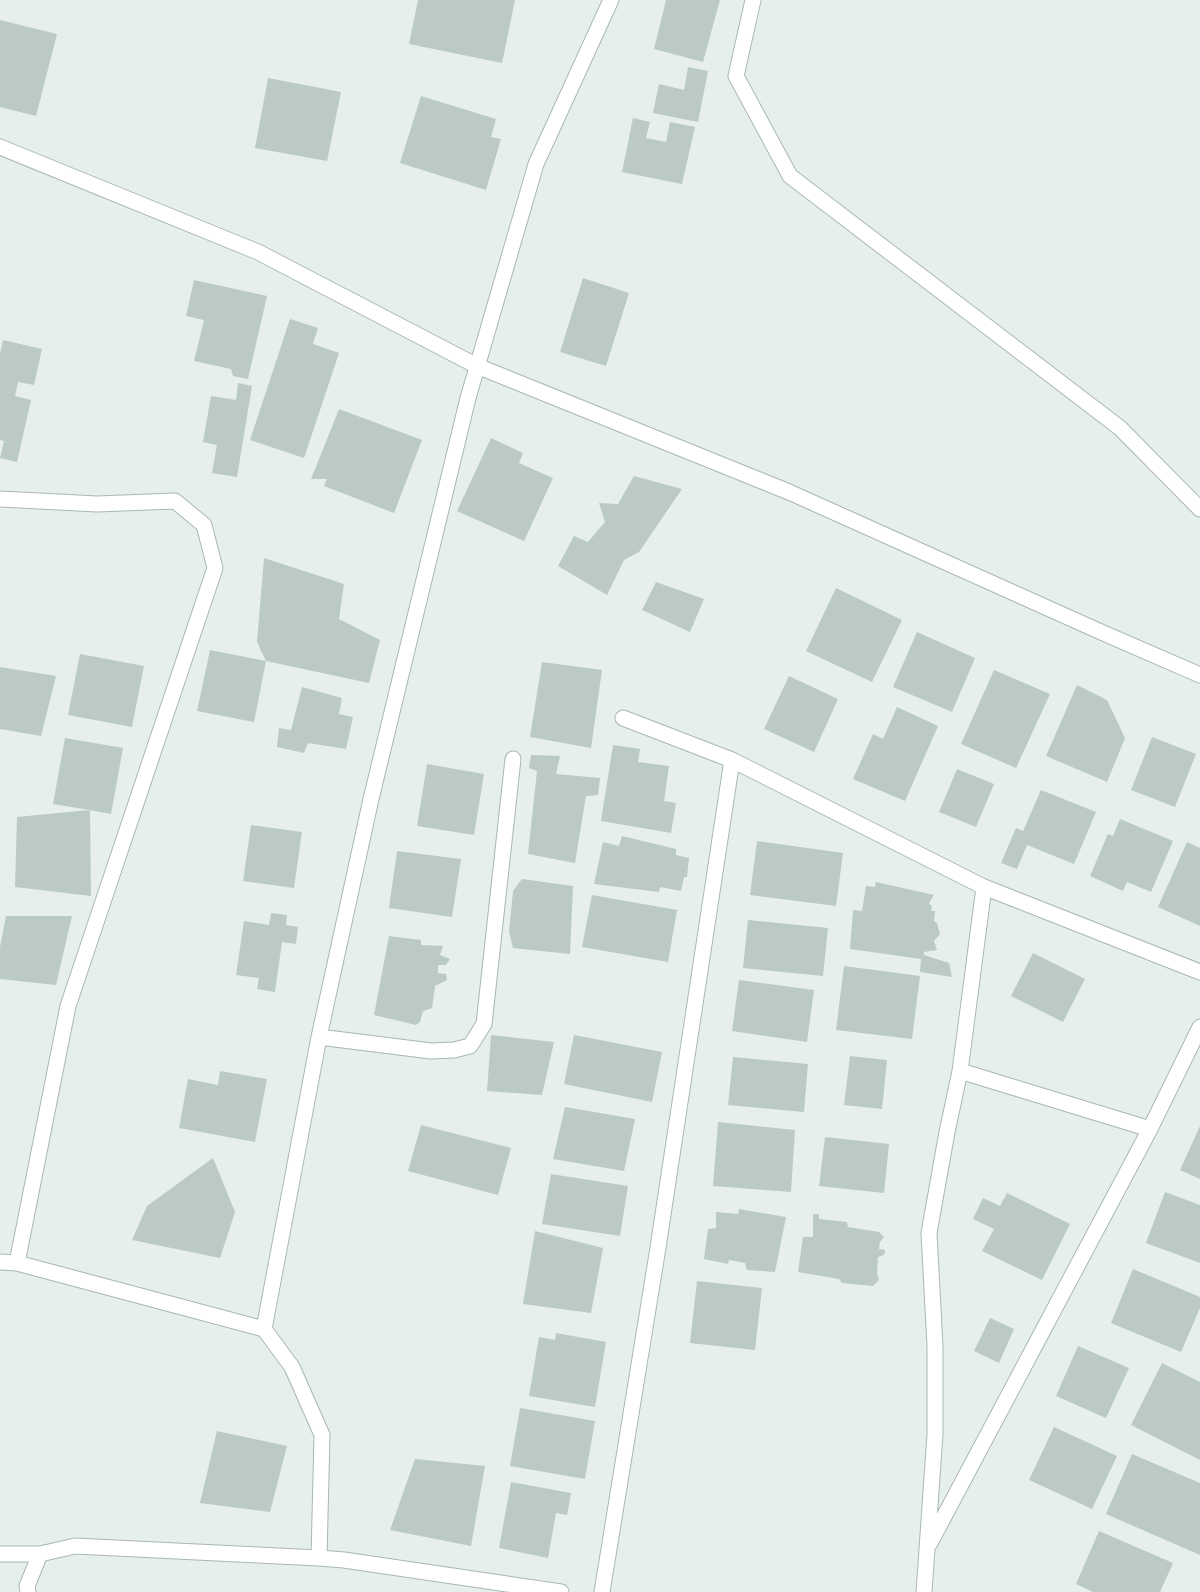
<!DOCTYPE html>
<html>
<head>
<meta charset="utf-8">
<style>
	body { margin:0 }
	canvas { display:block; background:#e6efeb }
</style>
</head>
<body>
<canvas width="1200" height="1592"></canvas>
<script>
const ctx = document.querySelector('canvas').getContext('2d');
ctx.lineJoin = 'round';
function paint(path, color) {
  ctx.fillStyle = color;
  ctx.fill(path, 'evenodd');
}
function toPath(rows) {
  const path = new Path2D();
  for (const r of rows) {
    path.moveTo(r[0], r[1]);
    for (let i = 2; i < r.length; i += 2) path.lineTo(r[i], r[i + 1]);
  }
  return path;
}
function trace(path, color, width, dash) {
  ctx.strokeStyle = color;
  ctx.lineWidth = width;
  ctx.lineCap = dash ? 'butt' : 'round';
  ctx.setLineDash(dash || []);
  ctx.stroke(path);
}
paint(toPath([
	[418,0,515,0,502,63,409,44],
	[666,0,720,0,703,62,654,49],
	[0,20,57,34,36,116,0,107],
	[688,67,708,71,698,122,653,113,659,84,684,90],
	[268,78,341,92,327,161,255,148],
	[421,96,496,119,491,137,501,139,486,190,400,163],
	[633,118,650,122,646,138,666,142,670,122,695,127,682,184,622,172],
	[583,278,629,293,606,366,560,352],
	[194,280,267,296,248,379,233,376,231,369,194,361,204,320,186,316],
	[290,319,318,328,313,344,339,353,304,458,250,440],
	[3,340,42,349,34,385,18,382,15,396,31,400,17,462,0,458,4,441,0,440,0,354],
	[238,383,252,386,237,477,212,473,217,445,203,442,211,396,236,400],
	[339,409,422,440,394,513,324,486,327,479,311,479],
	[491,438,523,453,519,463,553,478,524,541,457,511],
	[634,476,682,489,639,552,624,560,607,595,558,566,574,536,588,542,605,522,599,503,618,504],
	[264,558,344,584,339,619,380,640,369,683,266,661,254,722,197,711,210,650,266,661,257,642],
	[656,582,704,599,690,632,642,610],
	[836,588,902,620,872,682,806,651],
	[917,632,975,658,952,712,893,687],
	[80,654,144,666,132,727,68,715],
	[542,662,602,670,591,748,530,737],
	[0,667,56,676,41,736,0,729],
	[994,670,1050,694,1016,768,961,744],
	[789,676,838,699,814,752,764,729],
	[1077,685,1107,700,1125,738,1107,782,1046,756],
	[302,687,342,698,339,714,353,717,346,749,308,743,304,753,277,747,279,728,291,730],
	[897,707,938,726,905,801,853,779,873,734,883,739],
	[1152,737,1196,754,1175,807,1131,790],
	[65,738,123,748,111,814,90,810,91,896,15,887,17,817,90,810,53,804],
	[613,745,640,749,638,762,669,766,664,801,676,803,671,833,601,821],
	[531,755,560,756,556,774,600,778,598,795,586,796,575,863,528,854,537,771,529,768],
	[427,764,484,774,474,835,417,826],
	[957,769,994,784,976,827,939,812],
	[1041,790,1096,812,1074,864,1027,845,1017,869,1001,863,1016,828,1023,831],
	[1120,819,1173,841,1151,892,1127,882,1123,891,1090,876,1108,834,1113,836],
	[251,825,302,832,294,888,243,881],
	[622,836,676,849,676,855,689,858,687,877,684,877,681,891,660,887,659,892,594,884,603,842,619,846],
	[757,841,843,853,836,906,750,895],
	[1187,842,1200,848,1200,926,1158,907],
	[397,851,461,859,452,917,389,908],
	[522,879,573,886,570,954,513,948,509,932,513,891],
	[876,882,934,895,929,903,932,907,931,911,935,911,934,921,937,923,940,934,934,941,937,950,924,952,924,955,949,963,952,977,920,972,921,959,850,949,853,910,862,911,866,886,875,887],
	[592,895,677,910,668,962,582,947],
	[271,913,287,915,286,925,298,927,296,944,282,942,275,992,257,989,259,978,236,975,244,921,269,925],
	[6,916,72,916,56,985,0,979,0,947],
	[748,920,828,928,823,976,743,968],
	[389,936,421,940,421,945,443,946,440,955,450,959,446,965,438,965,438,973,446,974,447,980,435,986,432,1008,423,1011,420,1022,416,1025,374,1015],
	[1033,953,1085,979,1063,1022,1011,996],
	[844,966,920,976,912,1039,836,1030],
	[739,980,814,990,807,1042,732,1031],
	[491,1035,554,1042,542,1095,487,1091],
	[574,1035,662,1052,652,1102,564,1084],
	[850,1056,887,1060,882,1109,844,1105],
	[733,1057,808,1064,804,1112,728,1105],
	[220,1071,267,1079,255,1142,179,1128,188,1079,218,1085],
	[565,1107,635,1119,624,1171,553,1159],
	[718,1122,795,1130,791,1192,713,1186],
	[421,1125,511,1148,498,1195,408,1171],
	[1200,1126,1200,1179,1180,1170],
	[825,1137,889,1144,884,1193,819,1186],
	[213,1158,235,1212,220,1258,132,1240,147,1206],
	[551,1174,628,1186,620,1236,542,1224],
	[1165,1192,1200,1205,1200,1263,1146,1243],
	[1007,1193,1070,1224,1042,1280,982,1251,994,1229,973,1219,983,1198,1000,1206],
	[739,1209,786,1217,775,1272,747,1270,745,1263,729,1260,728,1264,704,1259,708,1229,716,1228,716,1212,738,1214],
	[813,1214,819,1214,819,1219,847,1222,848,1227,879,1232,884,1237,880,1242,879,1249,885,1250,884,1255,878,1257,877,1273,879,1280,873,1286,842,1283,839,1279,798,1272,803,1237,813,1237],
	[535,1231,603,1248,591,1313,523,1304],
	[1133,1269,1200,1297,1200,1308,1181,1352,1111,1323],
	[697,1281,762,1288,755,1350,690,1343],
	[990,1318,1014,1329,999,1363,974,1351],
	[556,1333,606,1342,595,1407,529,1396,539,1337,555,1340],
	[1078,1346,1129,1368,1106,1418,1056,1396],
	[1162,1363,1200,1382,1200,1460,1131,1425],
	[520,1408,595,1421,585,1479,510,1466],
	[1054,1427,1117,1456,1092,1509,1029,1480],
	[217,1431,287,1446,270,1512,200,1503],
	[1132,1454,1200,1483,1200,1555,1106,1514],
	[415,1459,485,1466,471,1546,390,1530],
	[511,1482,571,1493,567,1515,556,1513,548,1558,499,1548],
	[1099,1531,1173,1563,1160,1592,1093,1592,1076,1584]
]), '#bbcac4');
const minor = toPath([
	[753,0,736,76,790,176,1120,428,1200,509],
	[0,147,258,252,477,366,789,492,1101,632,1200,675],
	[0,499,97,504,175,501,204,525,215,568,68,1006,17,1263],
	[623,718,732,760,984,887,1200,972],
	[319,1037,431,1051,454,1050,470,1046,484,1024,513,759],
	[960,1071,1150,1129],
	[0,1262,17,1263,264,1329,319,1037,371,799,468,398,536,164,611,0],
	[264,1329,292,1367,322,1435,319,1558],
	[930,1543,1150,1129,1200,1027],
	[0,1554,40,1554,75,1546,319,1558,344,1560,561,1592],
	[28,1592,27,1586,40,1554],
	[602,1592,657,1254,732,760],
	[924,1592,935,1434,935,1346,929,1233,947,1132,960,1071,984,887]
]);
trace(minor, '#a8b8b2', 17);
trace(minor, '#fff', 15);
</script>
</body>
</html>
